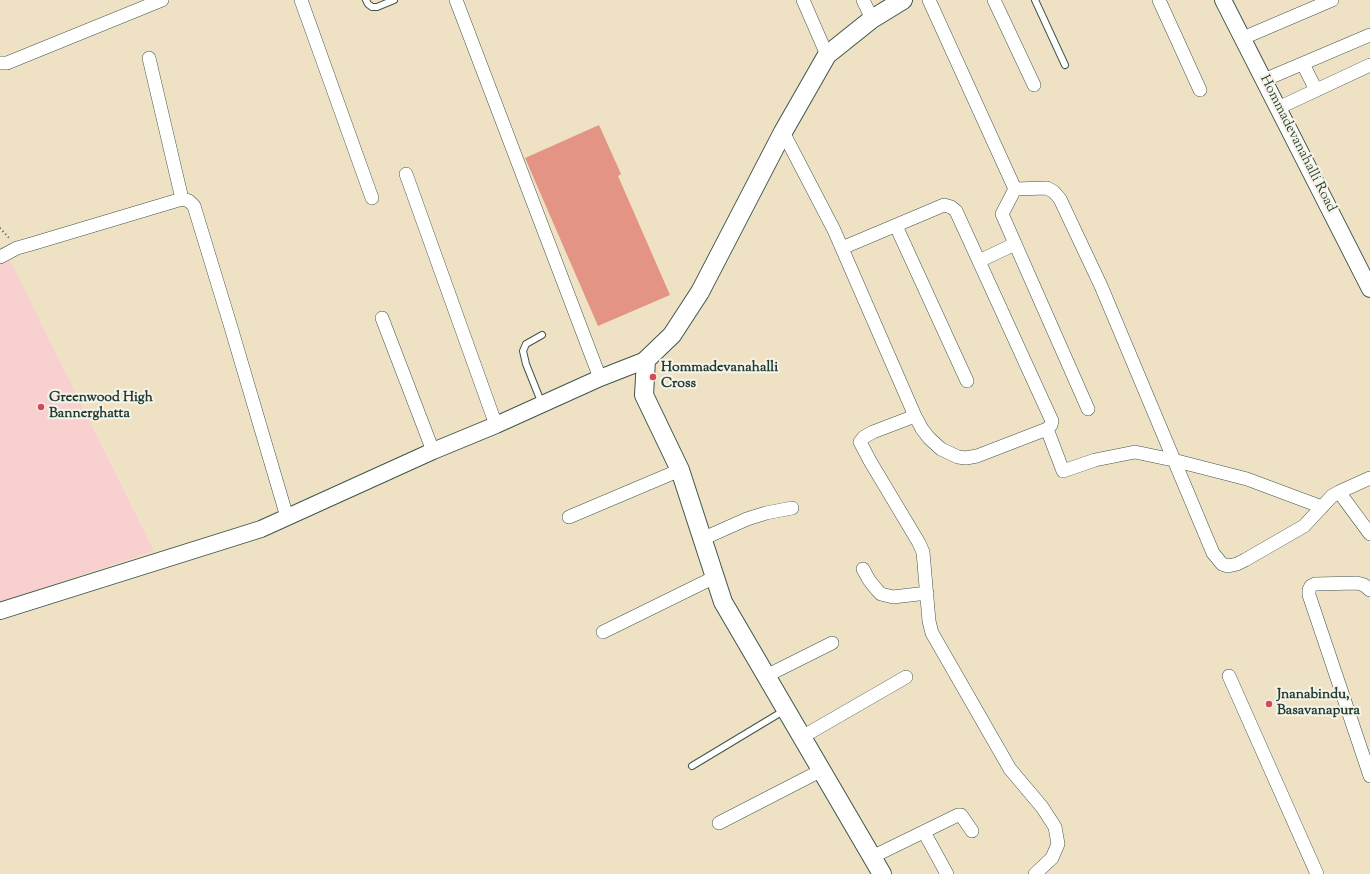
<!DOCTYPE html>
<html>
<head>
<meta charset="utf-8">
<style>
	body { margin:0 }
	canvas { display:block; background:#efe2c4 }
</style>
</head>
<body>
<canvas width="1370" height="874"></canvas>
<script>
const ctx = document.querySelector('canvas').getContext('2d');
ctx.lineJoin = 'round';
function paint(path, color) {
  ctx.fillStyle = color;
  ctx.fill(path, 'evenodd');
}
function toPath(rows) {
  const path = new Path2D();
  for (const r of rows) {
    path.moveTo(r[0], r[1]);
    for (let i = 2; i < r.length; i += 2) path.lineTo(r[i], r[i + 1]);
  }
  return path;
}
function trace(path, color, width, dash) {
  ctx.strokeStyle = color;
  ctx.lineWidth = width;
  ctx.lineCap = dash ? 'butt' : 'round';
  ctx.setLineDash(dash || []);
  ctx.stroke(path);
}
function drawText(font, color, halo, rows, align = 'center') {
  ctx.font = font + ' "Sorts Mill Goudy",serif';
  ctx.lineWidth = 4;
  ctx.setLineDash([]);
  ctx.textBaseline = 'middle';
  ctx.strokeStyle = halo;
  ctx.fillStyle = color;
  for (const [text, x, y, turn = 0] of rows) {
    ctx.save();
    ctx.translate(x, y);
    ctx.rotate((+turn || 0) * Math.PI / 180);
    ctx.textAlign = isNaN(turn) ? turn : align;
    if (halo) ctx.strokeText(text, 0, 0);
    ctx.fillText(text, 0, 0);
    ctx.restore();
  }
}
paint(toPath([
	[9,259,154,551,0,602,0,263]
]), '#f7d0cf');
paint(toPath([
	[599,125,621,174,618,176,670,295,598,326,525,158]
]), '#e49484');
const service = toPath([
	[366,0,368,4,372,7,377,7,394,0],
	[1035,0,1065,65],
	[542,404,526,364,523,351,526,344,542,335],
	[692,766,785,710]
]);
const minor = toPath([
	[301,0,372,198],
	[456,0,600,378],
	[803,0,827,55],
	[863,0,872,19],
	[929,0,1015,189],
	[994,0,1034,85],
	[1159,0,1200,90],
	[1243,38,1332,0],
	[149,58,182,199],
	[0,63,7,63,162,0],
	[1303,64,1316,90],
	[1264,80,1370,35],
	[1278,108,1370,65],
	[783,132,834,230,915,416,922,429,929,438,941,449,958,457,966,458,977,456,1047,429,1051,425,1052,421,956,211,951,207,944,205,842,248],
	[406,174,496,425],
	[1015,189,1047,188,1054,192,1060,199,1101,286,1213,553,1222,564,1228,566,1237,564,1245,560,1304,526,1332,496,1339,492,1370,478],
	[1015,189,1002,214,1088,409],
	[896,226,967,381],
	[0,257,17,248,28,245,182,199,189,201,194,206,230,324,287,517],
	[979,261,1015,244],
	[382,318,433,451],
	[915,416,873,432,864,437,860,442,870,461,919,543,923,552,929,621,932,633,1010,769,1042,807,1055,827,1058,844,1052,858,1035,874],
	[1047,429,1063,471,1095,460,1135,452,1173,460,1247,479,1322,507],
	[1339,492,1370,534],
	[569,517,680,470],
	[702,539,747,519,766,513,792,508],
	[863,569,869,580,877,590,881,594,893,597,927,593],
	[1370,590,1364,585,1357,583,1315,584,1311,586,1309,590,1309,595,1370,776],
	[603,632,715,577],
	[766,676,832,643],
	[1229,676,1317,874],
	[802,737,906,677],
	[719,823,822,770],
	[924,832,947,874],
	[872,857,958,815,961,815,972,831]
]);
const tertiary = toPath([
	[1223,0,1370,289],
	[0,611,261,529,433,451,496,425,600,378,646,360]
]);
const secondary = toPath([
	[882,874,723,602,680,470,644,395,646,360,672,335,700,292,783,132,827,55,872,19,903,0]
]);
trace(service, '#3e564a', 8);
trace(minor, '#3e564a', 14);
trace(tertiary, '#3e564a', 18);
trace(secondary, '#3e564a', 20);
trace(toPath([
	[0,228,9,238]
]), '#3e564a', 2, [1, 3]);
trace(service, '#fff', 6);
trace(minor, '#fff', 13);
trace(tertiary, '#fff', 16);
trace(secondary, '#fff', 18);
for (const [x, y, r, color] of [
	[653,377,4,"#d1495b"],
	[41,407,4,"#d1495b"],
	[1269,704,4,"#d1495b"]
]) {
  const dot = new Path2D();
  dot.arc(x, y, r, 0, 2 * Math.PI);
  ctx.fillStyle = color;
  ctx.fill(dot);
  trace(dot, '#f7f3e8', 1.5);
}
drawText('14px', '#1f3d34', '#f7f3e8', [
	["Hommadevanahalli Road",1297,144,63]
]);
drawText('bold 14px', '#1f3d34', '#f7f3e8', [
	["Hommadevanahalli",661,369],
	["Cross",661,385],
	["Greenwood High",49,399],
	["Bannerghatta",49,415],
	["Jnanabindu,",1277,696],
	["Basavanapura",1277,712]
], 'left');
</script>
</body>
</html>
